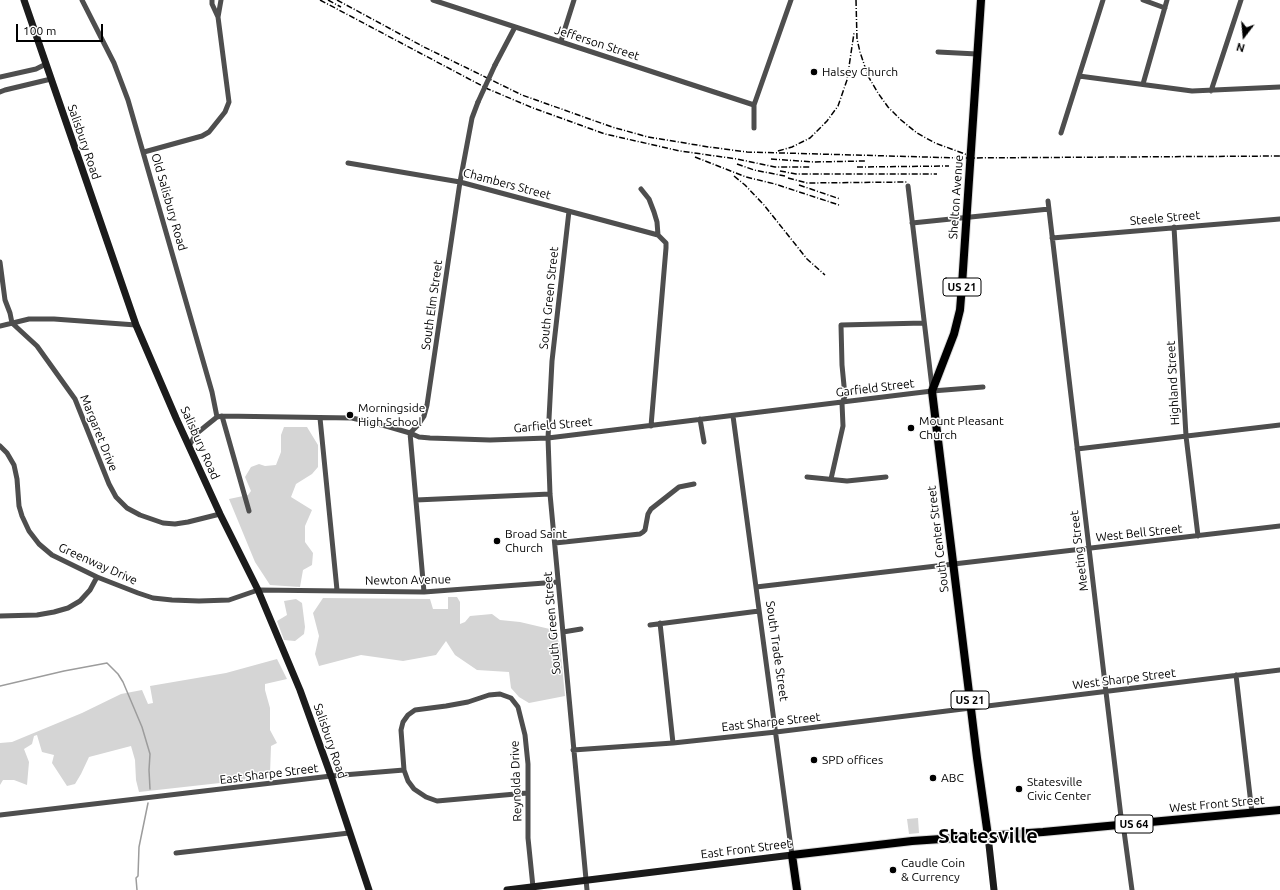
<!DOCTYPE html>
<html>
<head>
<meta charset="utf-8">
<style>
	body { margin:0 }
	#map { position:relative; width:1280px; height:890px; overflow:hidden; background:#fff; font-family:Ubuntu,sans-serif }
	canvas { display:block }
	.north { position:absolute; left:1224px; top:16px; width:40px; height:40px; -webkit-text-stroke:3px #fff; paint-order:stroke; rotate:196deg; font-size:11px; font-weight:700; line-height:16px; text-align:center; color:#000 }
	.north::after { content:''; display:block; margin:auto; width:14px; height:18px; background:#000; clip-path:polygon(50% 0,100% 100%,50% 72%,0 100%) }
	.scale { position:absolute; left:16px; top:24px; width:87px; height:18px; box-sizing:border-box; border:2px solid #000; border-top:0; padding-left:5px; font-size:12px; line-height:14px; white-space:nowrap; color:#000; -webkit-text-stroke:3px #fff; paint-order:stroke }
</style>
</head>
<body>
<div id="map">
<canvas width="1280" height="890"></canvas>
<div class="north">N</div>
<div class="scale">100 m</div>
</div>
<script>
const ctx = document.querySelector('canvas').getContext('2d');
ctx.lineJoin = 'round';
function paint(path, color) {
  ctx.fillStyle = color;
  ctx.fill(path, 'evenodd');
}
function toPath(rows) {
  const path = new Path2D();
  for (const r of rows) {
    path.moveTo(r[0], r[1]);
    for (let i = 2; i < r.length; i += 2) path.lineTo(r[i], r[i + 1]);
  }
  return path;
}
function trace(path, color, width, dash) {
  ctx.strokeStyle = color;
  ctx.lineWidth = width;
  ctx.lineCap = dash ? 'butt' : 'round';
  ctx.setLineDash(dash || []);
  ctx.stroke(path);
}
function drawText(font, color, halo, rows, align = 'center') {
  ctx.font = font + ' Ubuntu,sans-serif';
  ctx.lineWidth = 3;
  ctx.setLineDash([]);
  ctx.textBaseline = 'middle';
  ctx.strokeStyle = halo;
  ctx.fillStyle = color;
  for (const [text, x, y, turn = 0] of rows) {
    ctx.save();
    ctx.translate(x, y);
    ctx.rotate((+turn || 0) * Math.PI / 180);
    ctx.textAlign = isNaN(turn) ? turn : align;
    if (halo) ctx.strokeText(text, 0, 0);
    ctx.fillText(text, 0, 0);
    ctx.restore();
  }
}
paint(toPath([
	[284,427,307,427,318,445,318,467,312,474,296,484,291,497,312,510,305,526,305,542,313,553,312,565,303,570,300,587,270,585,255,562,229,499,248,495,251,491,245,477,251,467,259,464,265,466,276,465,281,452,281,435],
	[448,597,457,597,460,602,460,624,465,622,470,616,492,614,500,620,520,622,554,630,560,645,565,696,529,703,519,697,511,688,509,672,477,670,455,655,446,641,436,655,403,661,361,655,319,666,315,654,319,636,313,613,323,598,430,599,433,609,448,609],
	[296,599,302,603,305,627,304,634,295,641,284,640,277,621,287,615,284,601],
	[277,659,287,679,265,684,265,690,270,708,270,730,277,743,271,746,270,774,247,780,139,792,136,780,135,760,131,746,89,757,81,774,75,784,67,786,52,763,54,755,42,752,37,735,34,736,32,744,24,749,29,762,27,785,14,780,3,780,0,785,0,743,12,742,82,713,121,694,142,690,148,704,153,703,150,686,226,673],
	[918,818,919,833,909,834,907,819]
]), '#d5d5d5');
trace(toPath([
	[0,686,64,671,107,663,118,674,123,682,142,727,150,754,149,770,150,789],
	[137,890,136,878,138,876,139,847,148,803]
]), '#9c9c9c', 1.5);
const primary = toPath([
	[981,0,962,285,960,310,954,334,932,391,977,758,988,836],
	[797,890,792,855,912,841,1043,832,1280,810]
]);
trace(primary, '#dbdbdb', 10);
trace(toPath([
	[82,0,114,63,128,100,212,392,217,417],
	[212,0,212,4,218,17,221,0],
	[433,0,754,105],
	[1143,0,1165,8],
	[561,41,574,0],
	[938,52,977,54],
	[495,65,515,27],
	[1079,76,1192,91,1280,87],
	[0,77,36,69,46,64],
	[1143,84,1167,0],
	[1211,91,1241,0],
	[0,92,5,90,51,79],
	[754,128,754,105,791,0],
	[1061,133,1103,0],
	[144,152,202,136,209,132,225,112,229,102,218,17],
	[348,163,460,182,658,235,666,243,666,248,651,426],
	[908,186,932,387],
	[641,189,649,199,654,212,657,222,658,235],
	[1048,201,1106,692,1122,825,1124,831,1132,890],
	[569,211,552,361,548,438,550,494,587,890],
	[912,223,1049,209],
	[1174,227,1186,436,1198,536],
	[1052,238,1280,219],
	[0,262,5,300,10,313,12,323,37,346,75,399,109,484,116,497,127,508,140,515,163,523,175,524,188,522,220,514],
	[0,326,29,319,54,319,136,325],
	[222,416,249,511],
	[733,416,792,855],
	[320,418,337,590],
	[700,419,704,442],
	[0,446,7,453,14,465,17,479,19,506,22,516,29,531,39,544,52,555,97,577,138,593,153,598,172,600,199,601,229,600,258,590,424,592,558,582],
	[189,446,196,434,207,425,217,417,222,416,352,418,386,426,410,433,419,437,430,438,490,440,548,438,932,391,983,387],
	[1077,449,1280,425],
	[807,477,847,481,886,477],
	[831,479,843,426,842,403,845,396,842,365,841,325,924,323],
	[416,500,550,494],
	[555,543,640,534,643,532,645,530,648,514,651,509,679,487,694,484],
	[756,587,1280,526],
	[424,592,410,433,418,425,424,416,427,405,460,182,472,118,478,102],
	[0,616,37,615,54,612,68,608,80,601,90,590,97,577],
	[660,623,673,743],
	[650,625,759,611],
	[563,632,581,629],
	[1236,675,1252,813],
	[573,750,673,743,776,732,1280,670],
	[527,793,437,801,426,797,414,789,408,781,404,770,401,730,403,722,408,715,415,710,446,706,468,702,489,695,500,694,511,698,518,707,525,735,528,764,528,838,533,887],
	[0,815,331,776,404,770],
	[176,853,349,833]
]), '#4e4e4e', 5);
trace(toPath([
	[24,0,136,325,176,418,220,514,258,590,300,690,331,776,369,890],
	[988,836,994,890],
	[507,890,792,855]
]), '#1b1b1b', 7);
trace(primary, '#000', 8);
trace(toPath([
	[320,0,488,89,533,108,605,134,680,151,737,159,775,167,811,167],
	[328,0,341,7],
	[337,0,424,47,522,95,612,127,648,137,709,147,747,152,961,158,1280,156],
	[856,0,857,39,860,52,868,76,878,93,888,107,901,120,917,133,935,143,965,154,969,155],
	[778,151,792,147,810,138,827,121,838,106,847,80,854,33],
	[695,157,746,177,775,184,839,205],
	[771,159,814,162,865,161],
	[737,164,754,170,785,176],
	[857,167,949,166],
	[780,171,796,174,937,174],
	[734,176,745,185,764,205,807,259,825,275],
	[788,178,807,183,907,182],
	[799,185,840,199]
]), '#000', 1.5, [6, 2, 1, 2]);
trace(toPath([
	[478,102,495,65]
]), '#4e4e4e', 5);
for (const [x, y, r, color] of [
	[814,72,4,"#000"],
	[350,415,4,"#000"],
	[911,428,4,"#000"],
	[497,541,4,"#000"],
	[814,760,4,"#000"],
	[933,778,4,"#000"],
	[1019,789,4,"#000"],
	[893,870,4,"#000"]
]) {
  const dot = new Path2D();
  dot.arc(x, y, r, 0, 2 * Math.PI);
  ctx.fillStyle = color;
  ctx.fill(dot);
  trace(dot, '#fff', 1.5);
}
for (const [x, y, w] of [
	[962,287,38],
	[970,700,38],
	[1134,824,38]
]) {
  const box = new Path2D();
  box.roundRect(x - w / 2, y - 9, w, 18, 3);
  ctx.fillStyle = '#fff';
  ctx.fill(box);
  trace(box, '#000', 1);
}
drawText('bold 11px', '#000', null, [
	["US 21",962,287],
	["US 21",970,700],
	["US 64",1134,824]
]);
drawText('12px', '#000', '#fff', [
	["Jefferson Street",597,43,18],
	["Salisbury Road",84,142,71],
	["Chambers Street",507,184,15],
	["Shelton Avenue",956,197,-86],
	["Old Salisbury Road",169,202,74],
	["Steele Street",1165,218,-5],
	["South Green Street",549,298,-84],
	["South Elm Street",432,305,-82],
	["Highland Street",1173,383,-93],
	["Garfield Street",875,388,-7],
	["Garfield Street",553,425,-5],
	["Margaret Drive",99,433,68],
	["Salisbury Road",200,443,66],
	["West Bell Street",1139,533,-6],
	["South Center Street",938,539,-97],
	["Meeting Street",1079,551,-97],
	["Greenway Drive",98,564,24],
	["Newton Avenue",408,580,-1],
	["South Green Street",552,623,-95],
	["South Trade Street",777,651,82],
	["West Sharpe Street",1124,679,-7],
	["East Sharpe Street",771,722,-6],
	["Salisbury Road",330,741,71],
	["East Sharpe Street",269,774,-7],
	["Reynolda Drive",516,781,-92],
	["West Front Street",1217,804,-5],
	["East Front Street",746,849,-7]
]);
drawText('12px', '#000', '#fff', [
	["Halsey Church",822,72],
	["Morningside",358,408],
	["High School",358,422],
	["Mount Pleasant",919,421],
	["Church",919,435],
	["Broad Saint",505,534],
	["Church",505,548],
	["SPD offices",822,760],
	["ABC",941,778],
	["Statesville",1027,782],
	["Civic Center",1027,796],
	["Caudle Coin",901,863],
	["& Currency",901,877]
], 'left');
drawText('bold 20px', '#000', '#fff', [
	["Statesville",988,836]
]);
</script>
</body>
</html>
